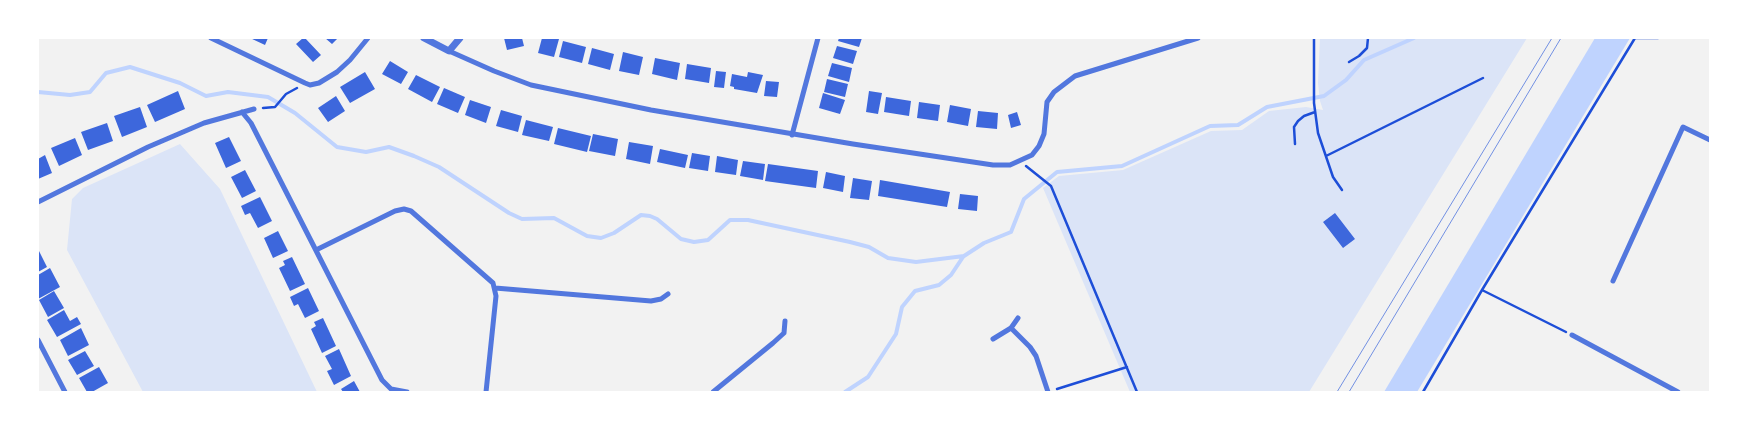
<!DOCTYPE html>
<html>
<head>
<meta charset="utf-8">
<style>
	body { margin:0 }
	#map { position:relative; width:1748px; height:430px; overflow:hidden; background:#f2f2f2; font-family:"IBM Plex Serif",serif }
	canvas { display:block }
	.frame { position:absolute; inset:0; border:39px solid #fff; pointer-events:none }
</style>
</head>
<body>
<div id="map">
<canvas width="1748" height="430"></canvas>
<div class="frame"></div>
</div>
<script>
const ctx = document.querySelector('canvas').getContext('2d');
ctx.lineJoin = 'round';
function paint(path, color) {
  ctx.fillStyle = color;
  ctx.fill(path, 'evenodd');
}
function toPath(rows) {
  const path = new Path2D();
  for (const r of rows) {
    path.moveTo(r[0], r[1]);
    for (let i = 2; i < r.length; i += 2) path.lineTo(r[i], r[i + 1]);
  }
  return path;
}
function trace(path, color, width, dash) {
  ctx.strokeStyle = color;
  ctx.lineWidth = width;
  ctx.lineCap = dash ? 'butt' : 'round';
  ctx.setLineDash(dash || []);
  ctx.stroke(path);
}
paint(toPath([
	[1320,38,1527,38,1309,392,1130,392,1043,188,1059,176,1123,170,1211,131,1242,130,1269,111,1306,107,1323,110,1320,101,1318,83],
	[180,144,220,189,317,392,143,392,67,250,72,199,83,188]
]), '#dbe4f7');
paint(toPath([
	[1595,38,1630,38,1417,392,1384,392]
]), '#bfd3fe');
trace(toPath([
	[38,92,70,95,90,92,106,73,130,67,180,83,206,96,228,92,268,97,295,113,337,147,366,152,389,147,414,156,439,167,509,213,522,219,554,218,587,236,601,238,614,233,641,215,650,216,657,219,681,239,694,242,708,240,730,220,748,220,850,242,869,247,888,258,916,262,964,256,984,243,1011,232,1024,199,1057,172,1122,166,1210,126,1238,125,1267,107,1324,96,1346,80,1364,60,1414,38],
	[845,392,868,377,896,334,902,307,915,291,939,285,951,275,963,257]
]), '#bfd3fe', 4);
paint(toPath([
	[250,38,268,38,265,45],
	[303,38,305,38,321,55,313,62,296,44],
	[325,38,338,38,332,44],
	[504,38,522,38,524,46,507,50],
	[542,38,559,39,554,57,538,53],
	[839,38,862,38,859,47,838,41],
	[563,41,586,47,582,63,559,57],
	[837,46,857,51,853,64,833,58],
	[592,48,614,54,610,70,588,64],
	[623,52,643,57,639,75,619,71],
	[655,58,680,63,677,80,652,74],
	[390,61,408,72,401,84,382,74],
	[832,63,852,68,849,82,828,76],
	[687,64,711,68,709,83,685,79],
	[716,71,726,72,724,88,714,87],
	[365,72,375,89,350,103,340,87],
	[748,72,763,75,757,93,734,89,734,87,730,86,732,74,747,77],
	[416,75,440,87,432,102,408,89],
	[827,79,848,84,845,97,824,92],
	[766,81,779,82,777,97,764,96],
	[444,88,465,97,458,113,437,104],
	[178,91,185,109,155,122,147,105],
	[869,91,882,93,878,114,866,112],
	[823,93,845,100,840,114,819,108],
	[336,96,345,111,328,122,318,108],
	[886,97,911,101,909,116,884,112],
	[470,100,491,107,486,123,465,115],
	[919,102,940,105,938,121,917,118],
	[950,105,971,109,968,126,947,122],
	[140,107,147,127,122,137,114,116],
	[501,110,522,116,518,132,496,126],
	[978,111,998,113,997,129,976,127],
	[1017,112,1021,125,1011,128,1008,115],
	[526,120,553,127,549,141,522,135],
	[107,123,113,141,88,150,81,132],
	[558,128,591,136,587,152,554,144],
	[593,134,618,139,615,156,589,151],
	[229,137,241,161,226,168,215,143],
	[75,138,82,155,59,166,51,148],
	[629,142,653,146,650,164,626,159],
	[660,149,688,155,685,168,657,162],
	[692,153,710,156,708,171,689,168],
	[45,155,52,173,38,179,38,159],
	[717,156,738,160,736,175,715,172],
	[743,161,765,164,763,180,740,176],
	[768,164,818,171,816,188,765,181],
	[245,170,256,191,242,198,231,177],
	[826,172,845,176,843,192,823,188],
	[853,178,872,181,869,200,850,198],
	[880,180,950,192,947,207,878,196],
	[960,194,978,196,977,211,958,209],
	[260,197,272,221,258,228,250,213,245,215,241,206],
	[1335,213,1355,239,1343,248,1323,222],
	[278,231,288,251,273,258,264,238],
	[38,249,47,267,38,272],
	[292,257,305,284,290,291,279,268,285,265,283,261],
	[50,268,60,287,38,299,38,275],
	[308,288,319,311,305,318,298,304,294,306,290,297],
	[54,291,64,308,48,317,39,300],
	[64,310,70,321,77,317,81,324,57,337,47,320],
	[323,318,336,346,322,353,311,329,316,326,314,322],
	[81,328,89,345,68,356,60,340],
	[339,349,351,376,334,385,327,371,332,369,325,356],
	[85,351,94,366,77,375,68,360],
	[99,367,108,383,92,392,87,392,79,378],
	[354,381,360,392,343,392,341,389]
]), '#3d67dc');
trace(toPath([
	[1314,38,1314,103,1318,133,1333,177,1342,190],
	[1635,38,1658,38],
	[1349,62,1359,56,1367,48,1368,38],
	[263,108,275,107,286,94,297,88],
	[1295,144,1294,127,1298,121,1304,116,1315,112],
	[1326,156,1483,78],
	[1026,166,1051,186,1137,392],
	[1482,290,1566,332],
	[1057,389,1127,367],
	[1423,392,1482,290,1635,38]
]), '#1d4ed8', 2.5);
trace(toPath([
	[211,38,305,83,310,85,319,83,337,72,350,60,368,38],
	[449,51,494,71,531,85,651,110,853,144,993,165,1010,165,1032,155,1039,146,1044,134,1047,102,1054,92,1075,76,1198,38],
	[242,112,251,123,382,380,391,389,407,392],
	[792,135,818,38],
	[38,202,148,147,204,123,254,109],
	[316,250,395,211,404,209,411,211,493,283,496,296,486,392],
	[1613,281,1683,127,1710,140],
	[495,288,651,301,661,299,668,294],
	[1011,328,1018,318],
	[1572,335,1678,392],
	[993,339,1011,328,1030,347,1036,356,1048,392],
	[38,340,65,392],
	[713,392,773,343,784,333,785,321]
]), '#5277de', 5);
trace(toPath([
	[424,38,449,51,460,38]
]), '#5277de', 7);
trace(toPath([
	[1337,392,1552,38],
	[1349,392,1561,38]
]), '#7290e2', 1);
</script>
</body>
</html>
